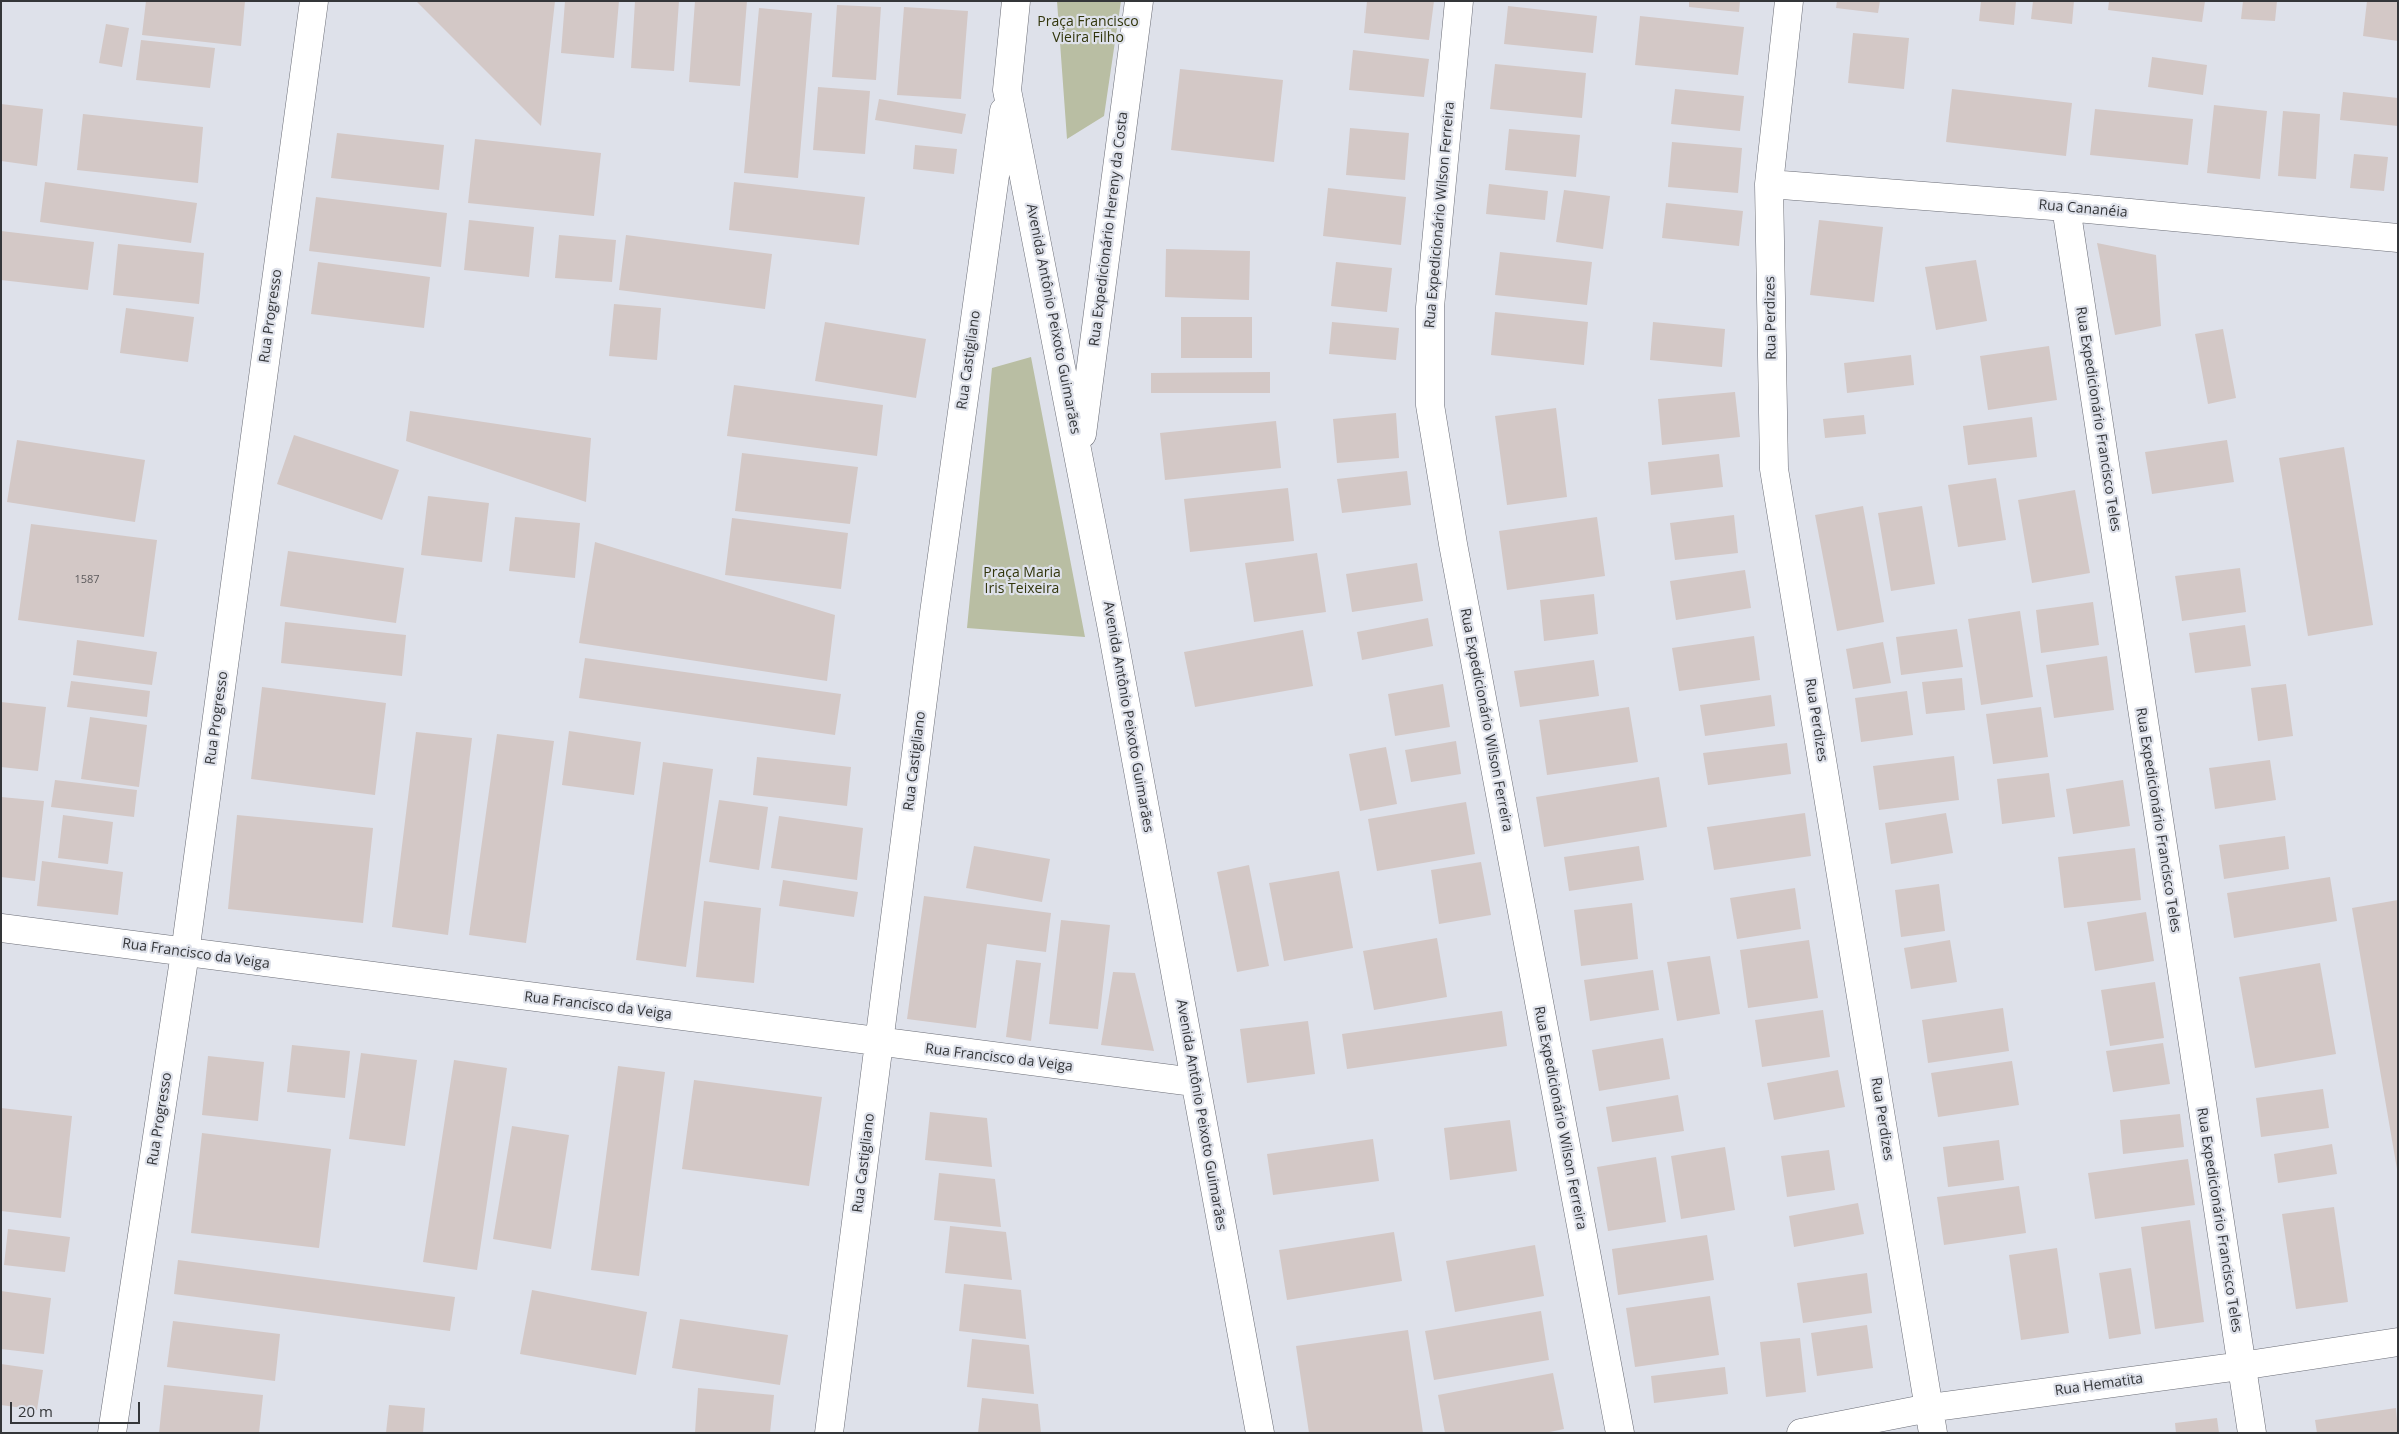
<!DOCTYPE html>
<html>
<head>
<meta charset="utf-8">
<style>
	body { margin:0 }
	#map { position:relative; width:2399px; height:1434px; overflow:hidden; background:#dee1ea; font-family:"Open Sans",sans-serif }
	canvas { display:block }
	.frame { position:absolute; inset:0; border:2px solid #343639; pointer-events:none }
	.scale { position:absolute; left:10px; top:1402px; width:130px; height:22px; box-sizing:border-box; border:2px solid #343639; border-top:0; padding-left:6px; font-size:15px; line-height:18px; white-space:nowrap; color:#343639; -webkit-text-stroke:4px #dee1ea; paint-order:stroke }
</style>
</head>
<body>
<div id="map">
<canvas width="2399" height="1434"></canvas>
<div class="frame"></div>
<div class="scale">20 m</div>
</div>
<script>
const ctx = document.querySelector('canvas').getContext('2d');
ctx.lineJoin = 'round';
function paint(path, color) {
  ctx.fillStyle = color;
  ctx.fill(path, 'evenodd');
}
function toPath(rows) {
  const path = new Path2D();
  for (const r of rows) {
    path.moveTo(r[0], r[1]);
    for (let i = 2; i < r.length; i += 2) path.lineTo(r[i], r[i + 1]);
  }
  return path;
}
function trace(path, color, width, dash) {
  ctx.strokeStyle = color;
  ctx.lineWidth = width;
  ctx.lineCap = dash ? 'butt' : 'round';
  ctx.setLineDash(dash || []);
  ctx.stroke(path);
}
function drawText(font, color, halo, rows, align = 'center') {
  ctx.font = font + ' "Open Sans",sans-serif';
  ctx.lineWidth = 4.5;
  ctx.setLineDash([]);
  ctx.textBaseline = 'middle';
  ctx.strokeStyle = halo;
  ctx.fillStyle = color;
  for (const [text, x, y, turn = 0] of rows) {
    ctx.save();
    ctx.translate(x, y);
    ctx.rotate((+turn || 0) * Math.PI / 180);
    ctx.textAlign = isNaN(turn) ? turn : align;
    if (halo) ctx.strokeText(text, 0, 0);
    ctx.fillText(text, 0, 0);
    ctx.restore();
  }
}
paint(toPath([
	[1057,1,1121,1,1104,116,1067,139],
	[1031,357,1085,637,967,628,992,368]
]), '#b9bea3');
paint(toPath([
	[146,1,245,1,241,46,142,35],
	[416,1,555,1,541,126],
	[565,1,619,1,614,58,561,53],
	[635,1,679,1,674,71,631,68],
	[695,1,747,1,740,86,689,82],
	[1367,1,1434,1,1429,40,1364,33],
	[1689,1,1740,1,1739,12,1689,7],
	[1837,1,1880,1,1878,13,1836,8],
	[1981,1,2016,1,2014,25,1979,21],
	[2033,1,2074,1,2072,24,2031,19],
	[2109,1,2205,1,2202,22,2108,10],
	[2243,1,2277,1,2275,21,2241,19],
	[2367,1,2398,1,2398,41,2363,36],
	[837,5,881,7,876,80,832,77],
	[1508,6,1597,16,1593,53,1504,44],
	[904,7,968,11,961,99,897,95],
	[759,8,812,13,798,178,744,173],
	[1640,16,1744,27,1738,75,1635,65],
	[106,24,129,28,122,67,99,63],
	[1853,33,1909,38,1904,89,1848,83],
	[141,40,215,48,210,88,136,80],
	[1353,50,1429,59,1424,97,1349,90],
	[2152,57,2207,65,2203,95,2148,87],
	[1495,64,1586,73,1582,118,1490,109],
	[1180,69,1283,80,1274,162,1171,150],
	[818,87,870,91,865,154,813,150],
	[1675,89,1744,96,1740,131,1671,124],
	[1952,89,2072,103,2066,156,1946,142],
	[2343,92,2398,98,2398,126,2340,120],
	[879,99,966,114,962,134,875,120],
	[1,104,43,109,37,166,1,161],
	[2214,105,2267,111,2260,179,2207,173],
	[2095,109,2193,119,2188,165,2090,155],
	[2283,111,2320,114,2316,179,2278,176],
	[83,114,203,127,198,183,77,170],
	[1350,128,1409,133,1405,180,1346,175],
	[1509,129,1580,135,1576,177,1505,170],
	[337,133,444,145,439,190,331,178],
	[475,139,601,153,594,216,468,203],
	[1672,142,1742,148,1738,193,1668,187],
	[915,145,957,149,954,174,913,169],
	[2354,154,2388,157,2384,191,2350,188],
	[45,182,197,203,191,243,40,222],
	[734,182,865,197,859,245,729,230],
	[1489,184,1548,191,1545,220,1486,214],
	[1328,188,1406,197,1401,245,1323,236],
	[1564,190,1610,196,1603,249,1556,242],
	[316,197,447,213,441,267,309,251],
	[1666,203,1743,211,1739,246,1662,238],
	[469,220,534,227,529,277,464,270],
	[1819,220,1883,227,1874,302,1810,295],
	[1,231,94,242,88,290,1,280],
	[559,235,616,240,612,282,555,278],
	[626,235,772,254,765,309,619,290],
	[2097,243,2156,255,2161,326,2115,335],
	[118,244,204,253,199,304,113,295],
	[1166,249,1250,251,1249,300,1165,297],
	[1500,252,1592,262,1587,305,1495,295],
	[1976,260,1987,321,1936,330,1925,267],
	[318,262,430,277,424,328,311,314],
	[1336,262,1392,268,1387,312,1331,306],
	[614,304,661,308,657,360,609,356],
	[126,308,194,317,188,362,120,353],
	[1495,312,1588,322,1584,365,1491,355],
	[1181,317,1252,317,1252,358,1181,358],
	[825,322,926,339,916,398,815,381],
	[1332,322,1399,328,1396,360,1329,354],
	[1653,322,1725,329,1722,367,1650,360],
	[2223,329,2236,398,2208,404,2195,334],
	[2049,346,2057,400,1988,410,1980,356],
	[1911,355,1914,385,1847,393,1844,363],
	[1270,372,1270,393,1151,393,1151,373],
	[734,385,883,405,877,456,727,436],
	[1735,392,1740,437,1662,445,1658,399],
	[1556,408,1567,497,1507,505,1495,416],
	[410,411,591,438,586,502,406,441],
	[1396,413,1399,458,1337,463,1333,419],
	[1864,415,1866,434,1825,438,1823,419],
	[2032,417,2037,457,1968,465,1963,426],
	[1276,421,1281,468,1165,480,1160,433],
	[294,435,399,470,382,520,277,484],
	[17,440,145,460,135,522,7,502],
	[2227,440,2234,482,2152,494,2145,452],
	[2344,447,2373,625,2308,636,2279,458],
	[742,453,858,467,850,524,735,511],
	[1719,454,1723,487,1651,495,1648,462],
	[1407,471,1411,505,1342,513,1337,479],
	[1996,478,2006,540,1958,547,1948,485],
	[1288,488,1294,541,1190,552,1184,499],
	[2075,490,2090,573,2032,583,2018,500],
	[428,496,489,503,482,562,421,555],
	[1863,506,1884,622,1837,631,1815,515],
	[1922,506,1935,584,1891,591,1878,513],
	[1734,515,1738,553,1675,560,1670,523],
	[515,517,580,523,575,578,509,571],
	[1597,517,1605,576,1507,590,1499,531],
	[732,518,848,533,841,589,725,575],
	[31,524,157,540,144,637,18,620],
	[595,542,835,615,827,681,579,643],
	[288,551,404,568,396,623,280,606],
	[1317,553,1326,612,1254,622,1245,563],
	[1417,563,1423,601,1352,612,1346,574],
	[2240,568,2246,612,2182,621,2175,576],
	[1745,570,1751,608,1676,620,1670,581],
	[1594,594,1598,634,1544,641,1540,600],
	[2093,602,2099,645,2041,653,2036,610],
	[2020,611,2033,697,1981,705,1968,619],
	[1428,618,1433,646,1362,660,1357,632],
	[285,622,406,635,402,676,281,663],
	[2245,625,2251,666,2195,673,2189,633],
	[1957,629,1963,667,1901,675,1896,637],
	[1303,630,1313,686,1195,707,1184,652],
	[1754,636,1760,680,1679,691,1672,648],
	[77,640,157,652,152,685,73,675],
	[1883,642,1891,683,1853,689,1846,649],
	[2107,656,2114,710,2054,718,2046,665],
	[585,658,841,694,835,735,579,698],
	[1594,660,1599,696,1520,707,1514,671],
	[1962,678,1965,710,1926,714,1922,682],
	[71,681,150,691,147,717,67,707],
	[1443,684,1450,727,1395,736,1388,694],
	[2286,684,2293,736,2258,741,2251,688],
	[262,687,386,703,375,795,251,779],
	[1907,691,1913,735,1861,742,1855,698],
	[1771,695,1775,726,1705,736,1700,705],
	[1,702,46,707,38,771,1,767],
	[1629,707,1638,762,1547,775,1539,720],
	[2041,707,2048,757,1993,764,1986,714],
	[90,717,147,725,139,787,81,779],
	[569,731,641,742,634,795,562,785],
	[416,732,472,738,448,935,392,927],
	[497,734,554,741,526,943,469,935],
	[1456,741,1461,774,1411,782,1405,750],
	[1787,743,1791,774,1708,785,1703,753],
	[1386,747,1397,804,1360,811,1349,754],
	[1954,756,1959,800,1879,810,1873,766],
	[757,757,851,767,847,806,753,795],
	[2270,760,2276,800,2215,809,2209,768],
	[663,762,713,769,686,967,636,960],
	[2049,773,2055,817,2002,824,1997,779],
	[1659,777,1667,827,1544,847,1536,797],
	[55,780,137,790,134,817,51,807],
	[2123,780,2130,826,2073,834,2066,789],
	[1,797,44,801,35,881,1,877],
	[719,800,768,807,759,870,709,862],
	[1466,802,1475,854,1377,871,1368,819],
	[1805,813,1811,856,1714,870,1707,827],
	[1946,813,1953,853,1891,864,1885,823],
	[63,815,113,822,108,864,58,858],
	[237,815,373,828,363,923,228,909],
	[779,816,863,828,857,880,771,868],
	[2285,836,2289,869,2224,879,2219,845],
	[974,846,1050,859,1042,902,966,888],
	[1639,846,1644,880,1569,891,1564,857],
	[2135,848,2141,900,2064,908,2058,857],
	[42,861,123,872,118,915,37,906],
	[1481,862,1491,915,1439,924,1431,870],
	[1249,865,1269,966,1237,972,1217,872],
	[1339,871,1353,948,1284,961,1269,883],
	[2330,877,2337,921,2234,938,2227,893],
	[783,880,858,892,854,917,779,906],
	[1939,884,1945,931,1901,937,1895,890],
	[1795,888,1801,929,1737,939,1730,898],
	[924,896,1051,913,1046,952,987,944,976,1028,907,1019],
	[2398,900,2398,1169,2397,1169,2352,908],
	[704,901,761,908,754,983,696,977],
	[1632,903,1638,959,1581,966,1574,910],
	[2146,912,2154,961,2095,971,2087,922],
	[1061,920,1110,925,1098,1029,1049,1024],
	[1437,938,1447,997,1374,1010,1363,951],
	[1809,940,1818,998,1748,1008,1740,950],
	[1950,940,1957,982,1911,989,1904,948],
	[1710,956,1720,1014,1677,1021,1667,962],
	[1016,960,1041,963,1031,1041,1006,1037],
	[2320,963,2336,1054,2255,1068,2239,977],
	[1653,970,1659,1010,1590,1021,1584,980],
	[1113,972,1135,973,1154,1051,1101,1045],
	[2155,982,2164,1038,2110,1046,2101,990],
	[2003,1008,2009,1051,1928,1063,1922,1020],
	[1823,1010,1830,1057,1762,1067,1755,1020],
	[1502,1011,1507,1046,1347,1069,1342,1034],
	[1308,1021,1315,1074,1247,1083,1240,1029],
	[1663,1038,1670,1079,1599,1091,1592,1050],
	[2163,1043,2170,1084,2113,1092,2106,1051],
	[292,1045,350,1051,345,1098,287,1092],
	[361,1053,417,1060,405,1146,349,1139],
	[208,1056,264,1062,258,1121,202,1115],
	[454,1060,507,1068,477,1270,423,1262],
	[2012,1061,2019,1105,1938,1117,1931,1073],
	[618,1066,665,1072,639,1276,591,1270],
	[1838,1070,1845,1107,1774,1120,1767,1083],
	[694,1080,822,1097,809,1186,682,1169],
	[2323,1089,2329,1128,2261,1137,2256,1098],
	[1678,1095,1684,1131,1612,1142,1606,1107],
	[1,1108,72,1116,61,1218,1,1211],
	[930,1112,987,1118,992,1167,925,1160],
	[2180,1114,2184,1147,2123,1154,2120,1120],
	[1510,1120,1517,1171,1450,1180,1444,1128],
	[512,1126,569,1135,551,1249,493,1239],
	[202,1133,331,1149,319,1248,191,1233],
	[1373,1139,1379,1181,1273,1195,1267,1154],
	[1999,1140,2004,1180,1948,1187,1943,1147],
	[2332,1144,2337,1174,2278,1183,2274,1154],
	[1725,1147,1735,1210,1681,1219,1671,1156],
	[1829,1150,1835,1190,1787,1197,1781,1156],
	[1656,1157,1666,1222,1608,1231,1597,1167],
	[2188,1159,2195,1205,2095,1219,2088,1173],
	[939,1173,995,1179,1001,1227,934,1220],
	[2019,1186,2026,1233,1944,1245,1937,1197],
	[1858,1203,1864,1234,1794,1247,1789,1216],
	[2334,1207,2348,1302,2296,1309,2282,1214],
	[2190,1220,2204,1322,2155,1329,2141,1227],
	[950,1226,1006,1232,1012,1280,945,1273],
	[8,1229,70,1237,65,1272,4,1265],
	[1394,1232,1402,1281,1287,1300,1279,1250],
	[1707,1235,1714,1280,1618,1295,1612,1249],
	[1535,1245,1544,1296,1455,1312,1446,1261],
	[2057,1248,2069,1333,2021,1340,2009,1255],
	[178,1260,455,1297,450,1331,174,1294],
	[2131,1268,2141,1334,2109,1339,2099,1273],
	[1867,1273,1872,1313,1803,1323,1797,1283],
	[964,1284,1021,1290,1026,1339,959,1331],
	[532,1290,647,1312,636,1375,520,1354],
	[1,1291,51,1298,44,1354,1,1349],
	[1710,1296,1719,1355,1635,1367,1626,1308],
	[1541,1311,1549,1360,1434,1380,1425,1331],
	[680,1319,788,1335,780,1385,672,1368],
	[173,1321,280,1334,275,1381,167,1367],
	[1867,1325,1873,1368,1817,1376,1811,1333],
	[1408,1330,1423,1433,1309,1433,1296,1346],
	[1800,1338,1806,1392,1766,1397,1760,1342],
	[972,1339,1029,1345,1034,1394,967,1387],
	[1,1364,43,1370,37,1410,1,1405],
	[1725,1367,1728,1394,1654,1403,1651,1376],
	[1553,1373,1564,1429,1545,1433,1445,1433,1438,1395],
	[164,1385,263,1395,259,1433,159,1433],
	[698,1388,774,1395,770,1433,695,1433],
	[982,1398,1038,1404,1041,1433,978,1433],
	[389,1405,425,1408,423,1433,386,1433],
	[2396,1408,2398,1433,2317,1433,2315,1420],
	[2217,1418,2219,1433,2176,1433,2175,1423]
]), '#d3c8c6');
const minor = toPath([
	[1016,1,1007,90,1111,624,1260,1433],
	[1459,1,1430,307,1430,405,1453,544,1620,1433],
	[1789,1,1769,184,1774,469,1933,1433],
	[1769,184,2066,207,2398,238],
	[2066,207,2252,1433],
	[1082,434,1139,1],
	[1,928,1194,1082],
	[112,1433,185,953,314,1],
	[829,1433,934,613,1004,111],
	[1801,1433,1929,1408,2241,1366,2398,1342]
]);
trace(minor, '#6b6d76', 29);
trace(minor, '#fff', 28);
drawText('11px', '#5c5a5c', null, [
	["1587",87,580]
]);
drawText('14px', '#31350b', '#dee1ea', [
	["Praça Francisco",1088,22],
	["Vieira Filho",1088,38],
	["Praça Maria",1022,573],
	["Iris Teixeira",1022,589]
]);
drawText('14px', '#343639', '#dee1ea', [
	["Rua Cananéia",2083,209,5],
	["Rua Expedicionário Wilson Ferreira",1440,215,-85],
	["Rua Expedicionário Hereny da Costa",1109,229,-83],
	["Rua Progresso",271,316,-82],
	["Rua Perdizes",1771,318,-91],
	["Avenida Antônio Peixoto Guimarães",1053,319,79],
	["Rua Castigliano",969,360,-82],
	["Rua Expedicionário Francisco Teles",2098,419,81],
	["Avenida Antônio Peixoto Guimarães",1128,717,80],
	["Rua Progresso",217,718,-82],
	["Rua Expedicionário Wilson Ferreira",1486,720,79],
	["Rua Perdizes",1816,720,81],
	["Rua Castigliano",915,761,-83],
	["Rua Expedicionário Francisco Teles",2158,820,81],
	["Rua Francisco da Veiga",196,954,8],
	["Rua Francisco da Veiga",598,1006,7],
	["Rua Francisco da Veiga",999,1058,7],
	["Avenida Antônio Peixoto Guimarães",1201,1115,80],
	["Rua Expedicionário Wilson Ferreira",1560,1118,79],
	["Rua Progresso",160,1119,-81],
	["Rua Perdizes",1882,1119,81],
	["Rua Castigliano",864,1163,-83],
	["Rua Expedicionário Francisco Teles",2219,1220,81],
	["Rua Hematita",2099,1385,-8]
]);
</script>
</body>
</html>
